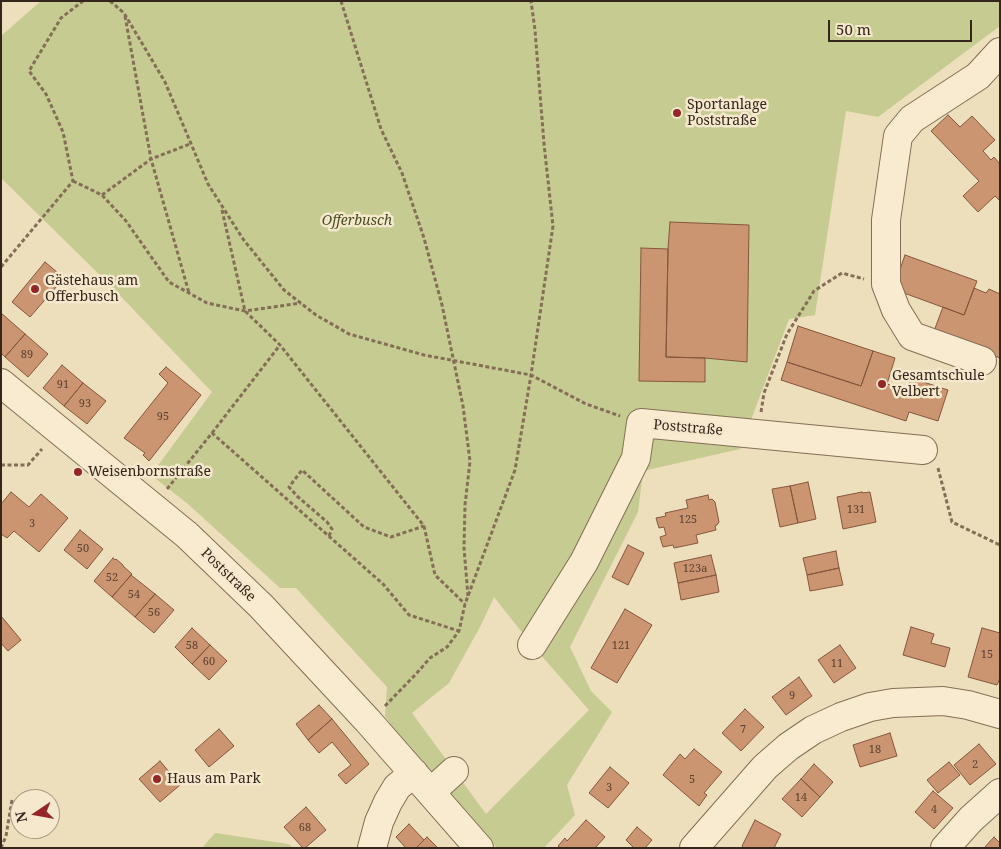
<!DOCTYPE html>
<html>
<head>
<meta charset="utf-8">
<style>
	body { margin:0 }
	#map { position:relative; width:1001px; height:849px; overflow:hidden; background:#eddebc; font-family:"Noto Serif",serif }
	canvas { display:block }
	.frame { position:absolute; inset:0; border:2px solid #34261b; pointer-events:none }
	.north { position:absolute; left:10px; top:789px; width:50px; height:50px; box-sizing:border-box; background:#f5e8cc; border:1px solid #a89a85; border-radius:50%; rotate:258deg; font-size:14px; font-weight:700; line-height:20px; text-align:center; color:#34261b }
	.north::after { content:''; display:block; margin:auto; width:18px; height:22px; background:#942629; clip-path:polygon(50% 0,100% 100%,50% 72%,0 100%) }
	.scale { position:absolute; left:828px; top:20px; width:144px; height:22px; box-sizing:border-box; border:2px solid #34261b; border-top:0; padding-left:6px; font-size:15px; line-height:18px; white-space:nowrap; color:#34261b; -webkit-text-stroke:4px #f5e8cc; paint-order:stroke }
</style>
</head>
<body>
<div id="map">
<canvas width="1001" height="849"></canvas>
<div class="frame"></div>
<div class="north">N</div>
<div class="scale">50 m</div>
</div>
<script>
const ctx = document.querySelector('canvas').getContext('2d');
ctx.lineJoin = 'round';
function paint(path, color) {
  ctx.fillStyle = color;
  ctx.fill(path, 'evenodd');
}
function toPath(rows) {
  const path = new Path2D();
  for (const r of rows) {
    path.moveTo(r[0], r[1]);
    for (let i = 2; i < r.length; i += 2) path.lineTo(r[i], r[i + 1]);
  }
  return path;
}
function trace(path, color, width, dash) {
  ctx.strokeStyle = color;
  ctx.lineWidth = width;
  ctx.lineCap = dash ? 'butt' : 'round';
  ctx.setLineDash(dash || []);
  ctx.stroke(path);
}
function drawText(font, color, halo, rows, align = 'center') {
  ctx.font = font + ' "Noto Serif",serif';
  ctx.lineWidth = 5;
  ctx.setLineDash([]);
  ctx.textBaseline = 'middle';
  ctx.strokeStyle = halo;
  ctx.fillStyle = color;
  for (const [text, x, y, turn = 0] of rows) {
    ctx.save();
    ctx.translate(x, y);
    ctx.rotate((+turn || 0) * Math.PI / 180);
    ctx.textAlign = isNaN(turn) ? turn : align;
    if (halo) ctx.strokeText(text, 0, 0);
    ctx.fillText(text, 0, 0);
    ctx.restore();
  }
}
paint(toPath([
	[41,1,1000,1,1000,26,878,117,846,111,815,315,789,319,740,449,643,471,638,512,570,647,591,691,612,712,567,785,575,815,544,848,497,848,403,742,385,716,387,687,296,588,280,588,188,504,151,475,212,392,110,285,1,178,1,36],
	[494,597,532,645,589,710,486,814,412,713,449,683,481,625],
	[215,833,288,844,294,848,202,848]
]), '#c5cb91');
const building = toPath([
	[948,115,960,127,972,116,995,140,983,151,991,160,994,157,1000,164,1000,201,995,196,978,212,963,196,979,181,931,131,948,115],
	[670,222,749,225,747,362,705,358,666,357,668,249,670,222],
	[641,248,668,249,666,357,705,358,705,382,639,381,641,248],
	[905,255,977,281,964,315,893,289,905,255],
	[45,262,64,278,30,317,12,302,45,262],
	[974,288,986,293,989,289,1000,294,1000,358,934,331,943,307,964,315,974,288],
	[1,313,25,334,5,357,1,353,1,313],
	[798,326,873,351,861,386,787,362,798,326],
	[25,334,48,354,28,377,5,357,25,334],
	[873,351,895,358,887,384,907,390,911,378,948,390,938,421,909,412,906,421,781,380,787,362,861,386,873,351],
	[62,365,83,383,64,406,43,388,62,365],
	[166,367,201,395,149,461,143,455,145,453,124,438,168,383,159,374,166,367],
	[83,383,106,401,87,424,64,406,83,383],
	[808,482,816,519,798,523,790,486,808,482],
	[790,486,798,523,780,527,772,489,790,486],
	[11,492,29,507,41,494,68,518,39,552,14,531,7,538,1,534,1,504,11,492],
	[862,492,863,493,870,492,876,522,843,529,837,497,862,492],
	[708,495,709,500,712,499,715,502,719,522,717,525,715,526,716,530,696,535,698,543,674,548,673,545,663,547,660,537,666,535,664,527,659,528,656,518,666,516,665,513,688,508,686,500,708,495],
	[80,530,103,549,87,569,64,550,80,530],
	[628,545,644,553,628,585,612,577,628,545],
	[836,551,839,568,807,575,803,558,836,551],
	[711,555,716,575,678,583,674,563,711,555],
	[113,558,115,560,116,559,123,565,123,566,132,574,112,597,94,581,113,558],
	[839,568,843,585,810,591,807,575,839,568],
	[131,575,155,594,135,617,112,597,131,575],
	[716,575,719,592,681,600,678,583,716,575],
	[155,594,174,610,154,633,135,617,155,594],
	[625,609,652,625,617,683,591,668,625,609],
	[1,616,21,640,8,651,1,643,1,616],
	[911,627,934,634,931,643,950,648,945,667,903,655,911,627],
	[192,628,210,645,192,664,175,647,192,628],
	[982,628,1000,633,1000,678,997,685,968,677,982,628],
	[210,645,227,661,209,680,192,664,210,645],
	[840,645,856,668,834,683,818,660,840,645],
	[799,677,812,696,786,715,772,697,799,677],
	[319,705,332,719,308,740,296,724,319,705],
	[745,709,764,727,741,751,722,733,745,709],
	[332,719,369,764,346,784,338,775,351,765,332,742,319,753,308,740,332,719],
	[219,729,234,746,209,767,195,750,219,729],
	[890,733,897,756,860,767,853,745,890,733],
	[979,744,996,764,970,785,954,765,979,744],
	[694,749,722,772,704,793,707,795,699,806,663,775,680,754,685,759,694,749],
	[160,761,180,785,160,802,139,779,160,761],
	[949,762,960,775,938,793,927,780,949,762],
	[814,764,833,782,820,797,801,779,814,764],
	[610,767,629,783,608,808,589,793,610,767],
	[801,779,820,797,802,817,782,799,801,779],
	[933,791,953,808,934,829,915,812,933,791],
	[306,807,326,830,305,848,303,848,284,827,306,807],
	[586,820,605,837,595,848,561,848,558,846,565,838,567,841,586,820],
	[755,820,781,834,774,848,744,848,742,846,755,820],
	[409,824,424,840,416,848,406,848,396,837,409,824],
	[637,827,652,840,645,848,634,848,626,840,637,827],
	[427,837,438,848,416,848,427,837],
	[994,837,1000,843,1000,848,984,848,994,837]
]);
paint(building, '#cc9572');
trace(building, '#84573c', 1);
const minor = toPath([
	[982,361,912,336,896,310,886,284,886,220,898,136,912,119,978,76,1000,52],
	[1,383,187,535,261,606,368,721,479,848],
	[532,645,584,562,636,458,641,423,923,450],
	[431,792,454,771],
	[372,848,379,822,388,802,397,787,414,773],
	[694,848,765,767,788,747,813,730,841,717,870,707,893,703,943,701,968,705,1000,714],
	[945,848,971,819,1000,793]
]);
trace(minor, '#856e56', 30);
trace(toPath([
	[110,1,124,13,165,82,208,184,243,239,284,290,316,315,349,334,424,355,531,375,586,404,620,416],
	[341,1,381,129,402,173,424,238,442,305,463,406,470,461,465,505,464,548,468,596],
	[125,16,151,159,189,293],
	[73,181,102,195,126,221,169,282,207,303,245,311,301,303],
	[102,195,151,159,190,144],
	[222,210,245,311,280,345,424,526,435,575,465,604],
	[1,267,73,181,63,132,46,94,29,71,61,18,83,1],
	[761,412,764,393,787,334,814,291,842,273,864,279],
	[212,433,280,345],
	[1,465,28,465,42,449],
	[938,468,952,522,1000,545],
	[167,489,212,433,383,584,409,615,459,631],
	[329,536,332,529,327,522,297,496,289,487,302,470,364,527,391,537,424,526],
	[385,706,416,674,430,658,447,647,459,631,465,604,515,470,531,375,553,226,544,144,535,30,531,1],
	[1,848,6,836,12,800]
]), '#856e56', 3, [4, 2.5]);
trace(minor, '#f9ebcf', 28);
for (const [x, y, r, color] of [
	[677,113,5,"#942629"],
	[35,289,5,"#942629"],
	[882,384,5,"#942629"],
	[78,472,5,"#942629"],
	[157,779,5,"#942629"]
]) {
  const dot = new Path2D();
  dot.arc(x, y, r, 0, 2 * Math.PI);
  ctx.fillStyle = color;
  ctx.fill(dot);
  trace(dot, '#f5e8cc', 2);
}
drawText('11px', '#5a4231', null, [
	["89",27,355],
	["91",63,385],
	["93",85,404],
	["95",163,417],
	["131",856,510],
	["125",688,520],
	["3",32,524],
	["50",83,549],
	["123a",695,569],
	["52",112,578],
	["54",134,595],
	["56",154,613],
	["58",192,646],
	["121",621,646],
	["15",987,655],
	["60",209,662],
	["11",837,664],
	["9",792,696],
	["7",743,730],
	["18",875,750],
	["2",975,765],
	["5",692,780],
	["3",609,788],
	["14",801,798],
	["4",934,810],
	["68",305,828]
]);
drawText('14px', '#34261b', '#f5e8cc', [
	["Sportanlage",687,105],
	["Poststraße",687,121],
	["Gästehaus am",45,281],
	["Offerbusch",45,297],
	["Gesamtschule",892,376],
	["Velbert",892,392],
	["Weisenbornstraße",88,472],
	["Haus am Park",167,779]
], 'left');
drawText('italic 14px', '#465021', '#f5e8cc', [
	["Offerbusch",357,221]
]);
drawText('14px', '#34261b', '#f5e8cc', [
	["Poststraße",688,428,5],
	["Poststraße",228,575,44]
]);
</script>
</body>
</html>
